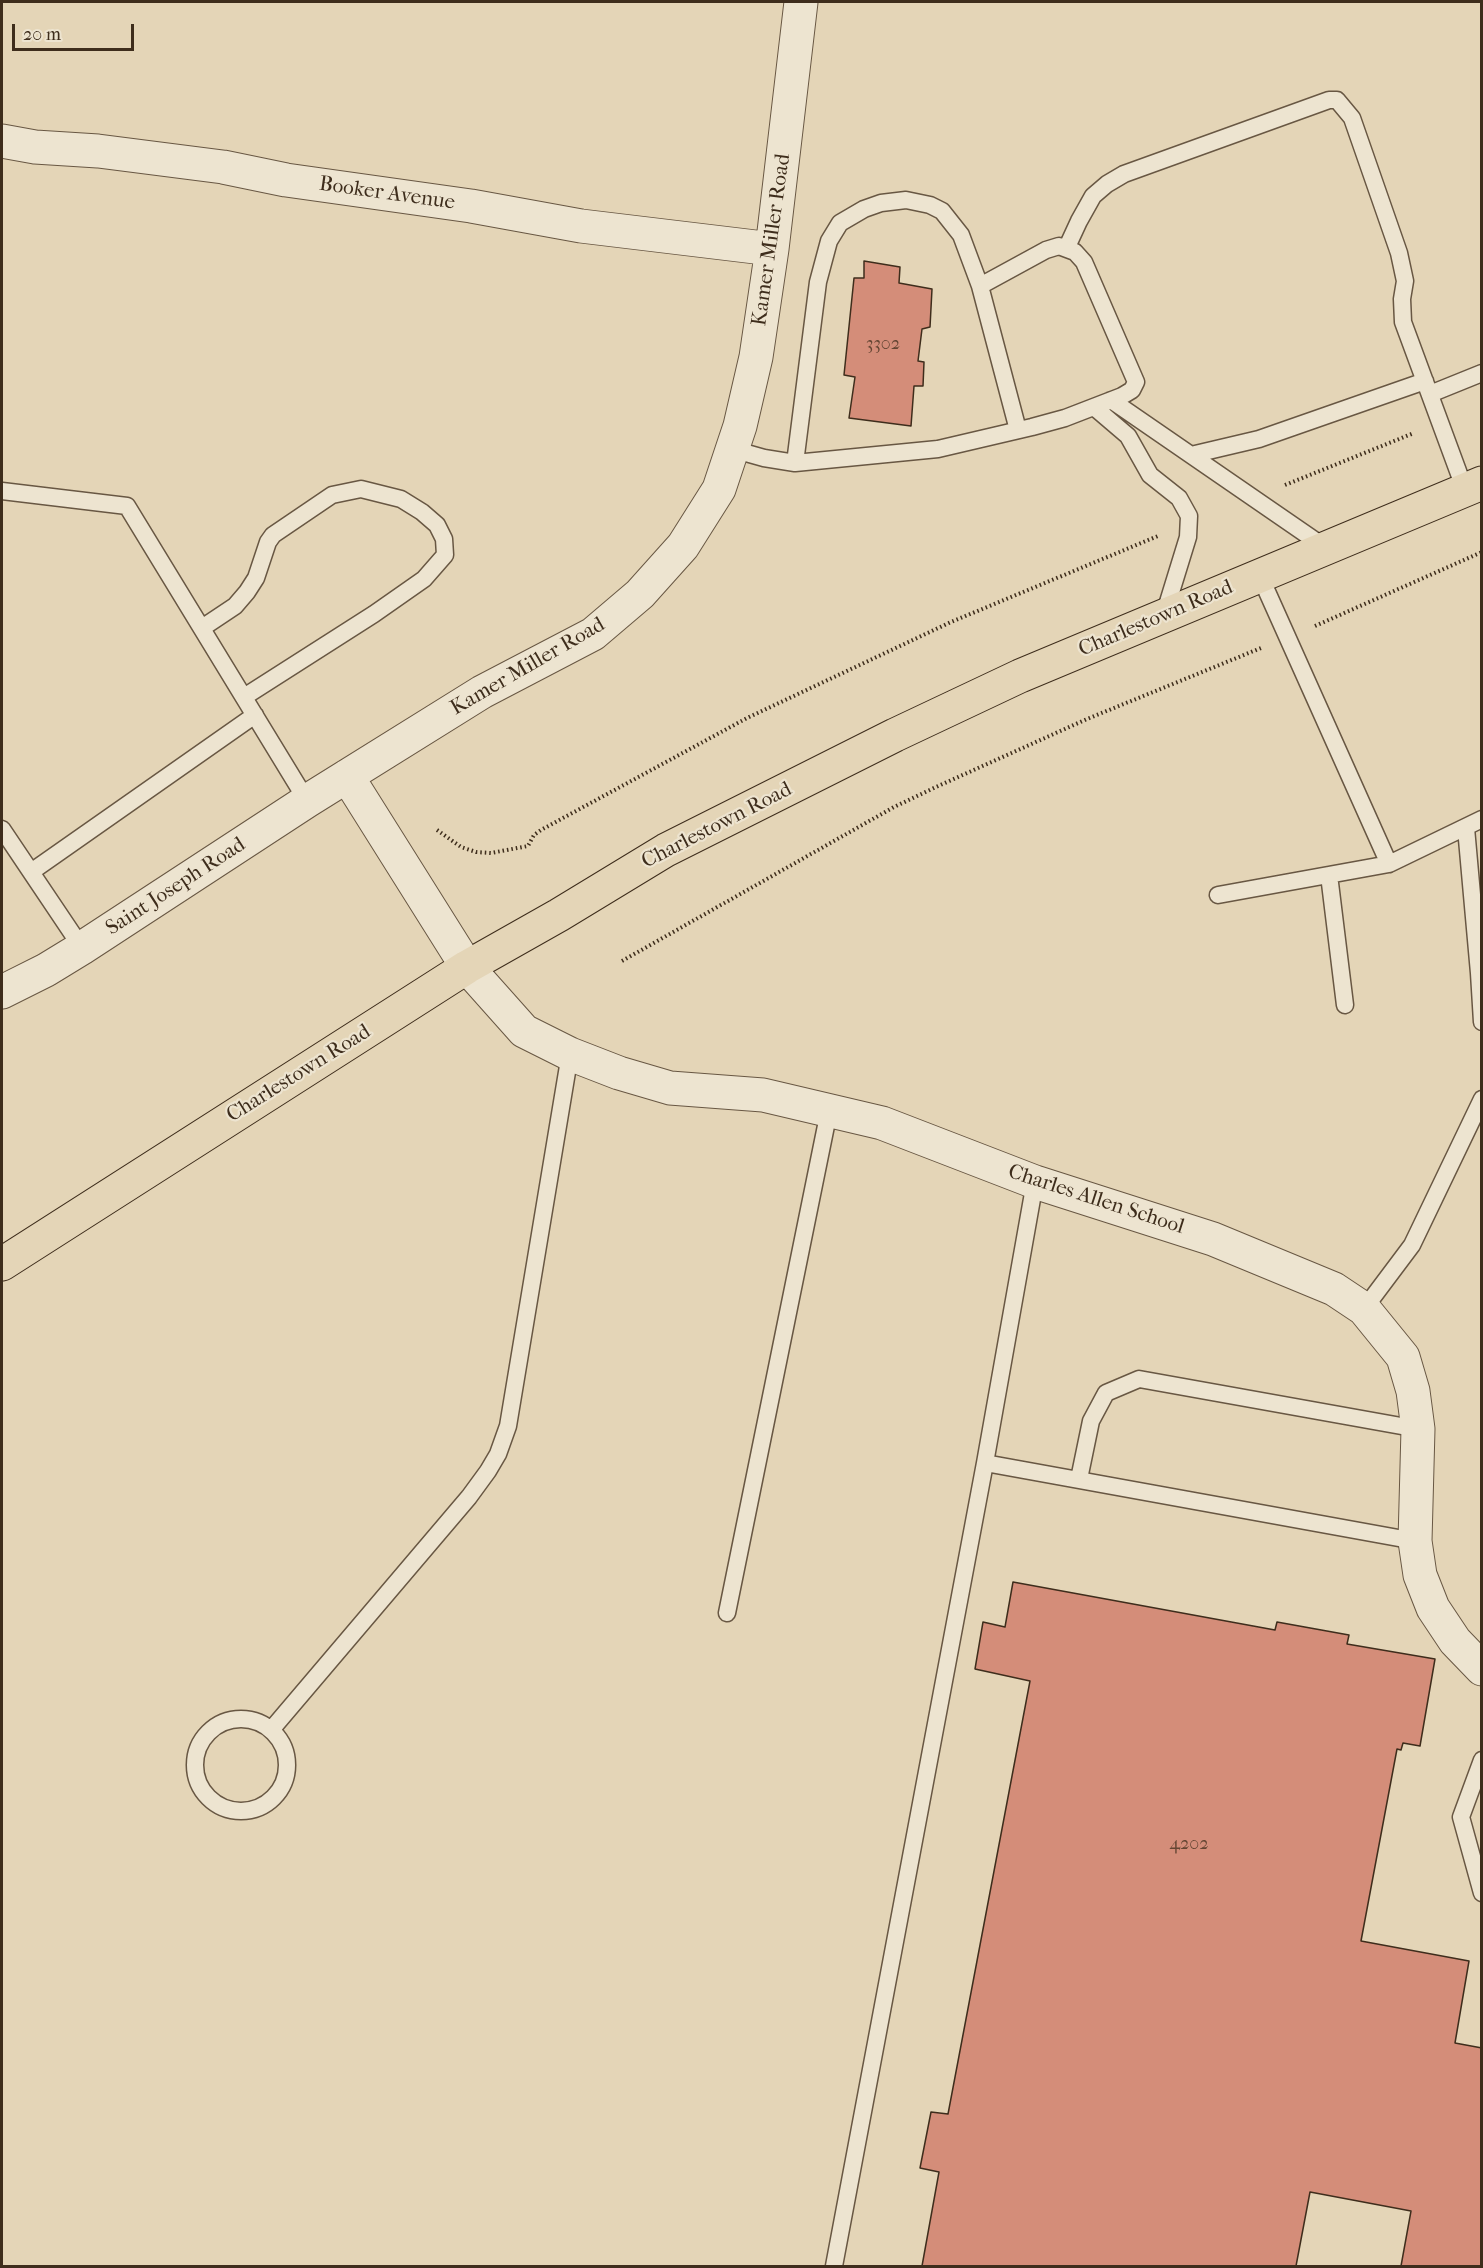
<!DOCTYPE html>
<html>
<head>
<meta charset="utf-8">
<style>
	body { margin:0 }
	#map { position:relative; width:1483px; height:2268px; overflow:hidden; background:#e4d5b7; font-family:"IM FELL French Canon",serif }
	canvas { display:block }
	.frame { position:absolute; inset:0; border:3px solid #3e2d1c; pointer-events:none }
	.scale { position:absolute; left:12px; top:24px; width:122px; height:27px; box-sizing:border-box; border:3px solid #3e2d1c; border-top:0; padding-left:8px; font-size:18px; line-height:21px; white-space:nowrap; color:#3e2d1c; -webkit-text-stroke:4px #ede4d0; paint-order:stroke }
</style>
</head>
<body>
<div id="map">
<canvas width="1483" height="2268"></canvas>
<div class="frame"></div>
<div class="scale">20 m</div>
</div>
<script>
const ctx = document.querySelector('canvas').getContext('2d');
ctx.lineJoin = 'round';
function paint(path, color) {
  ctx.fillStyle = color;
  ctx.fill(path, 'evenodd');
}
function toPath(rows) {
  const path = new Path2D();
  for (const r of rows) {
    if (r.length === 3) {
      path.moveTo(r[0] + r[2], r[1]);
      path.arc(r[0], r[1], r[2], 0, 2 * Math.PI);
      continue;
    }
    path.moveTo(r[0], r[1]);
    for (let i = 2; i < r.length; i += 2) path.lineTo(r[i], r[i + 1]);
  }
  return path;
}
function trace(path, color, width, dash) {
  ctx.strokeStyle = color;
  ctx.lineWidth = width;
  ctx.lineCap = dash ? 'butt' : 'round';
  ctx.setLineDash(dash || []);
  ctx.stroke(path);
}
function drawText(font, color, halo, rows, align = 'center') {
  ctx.font = font + ' "IM FELL French Canon",serif';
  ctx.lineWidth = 4.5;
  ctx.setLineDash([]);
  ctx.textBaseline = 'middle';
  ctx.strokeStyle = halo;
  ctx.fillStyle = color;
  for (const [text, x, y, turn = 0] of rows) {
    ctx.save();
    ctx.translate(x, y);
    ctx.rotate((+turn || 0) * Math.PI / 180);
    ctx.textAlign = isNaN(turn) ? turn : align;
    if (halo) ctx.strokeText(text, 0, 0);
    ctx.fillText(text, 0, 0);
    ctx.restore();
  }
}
const building = toPath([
	[864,261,900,267,899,283,932,289,930,327,922,329,918,361,924,362,923,386,914,386,911,426,849,418,855,377,844,375,854,278,864,278,864,261],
	[1013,1582,1275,1630,1277,1622,1349,1635,1347,1644,1435,1659,1420,1746,1403,1743,1401,1750,1397,1749,1361,1941,1469,1961,1455,2043,1482,2048,1482,2266,1401,2266,1411,2211,1310,2192,1296,2266,922,2266,939,2172,920,2168,931,2112,948,2114,1030,1681,975,1669,983,1622,1005,1627,1013,1582]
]);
paint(building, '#d48d79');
trace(building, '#3e2d1c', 1.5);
const lane = toPath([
	[1067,247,1079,221,1093,196,1107,184,1124,174,1329,100,1337,100,1352,118,1399,253,1405,281,1402,299,1403,322,1465,490],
	[1430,394,1482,373],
	[1111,400,1326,548],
	[1094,407,1128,436,1150,475,1179,498,1189,516,1188,537,1164,615],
	[732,449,764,458,795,463,938,449,1032,427,1065,418,1122,396,1132,390,1136,382,1084,262,1075,252,1059,246,1046,250,980,286],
	[1191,455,1259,439,1425,381],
	[795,463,818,282,829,241,840,223,864,209,881,203,906,200,930,205,942,211,961,235,980,286,1018,430],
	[2,491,127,506,307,801],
	[1260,576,1389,864,1482,819],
	[202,628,235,606,247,592,256,578,268,542,273,535,332,495,361,489,401,499,422,512,437,525,444,539,445,555,424,579,374,614,244,697],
	[1466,828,1479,973,1482,1022],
	[2,829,82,948],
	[31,872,255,715],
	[1329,875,1345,1005],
	[1218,895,1389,864],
	[1364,1309,1412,1245,1482,1099],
	[985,1463,1415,1541],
	[1079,1479,1091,1421,1106,1393,1139,1379,1418,1429],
	[727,1613,829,1111],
	[241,1765,46],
	[271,1730,469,1497,488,1471,498,1454,508,1426,570,1054],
	[1482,1760,1461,1817,1482,1893],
	[834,2266,985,1463,1035,1182]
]);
const street = toPath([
	[2,141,35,147,98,151,223,167,286,180,471,206,581,226,772,249],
	[347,776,467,967,524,1031,570,1054,619,1073,670,1088,763,1095,882,1123,1035,1182,1213,1239,1334,1289,1364,1309,1403,1357,1413,1391,1418,1429,1415,1541,1420,1575,1433,1608,1455,1641,1482,1669],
	[2,992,46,970,82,948,307,801,482,692,593,634,640,594,683,546,719,489,740,426,756,357,772,249,801,2]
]);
const primary = toPath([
	[2,1264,467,967,559,915,666,850,895,735,1020,676,1482,483]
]);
trace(lane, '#685743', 19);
trace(street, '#685743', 35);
trace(primary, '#3e2d1c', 35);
trace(toPath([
	[1285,485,1414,433],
	[1315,626,1482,552],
	[437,830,461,847,476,852,491,853,528,846,534,835,541,830,747,718,951,622,1158,536],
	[622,961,894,807,936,787,1087,719,1261,648]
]), '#3e2d1c', 4, [1.5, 3]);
trace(lane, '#ede4d0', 16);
trace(street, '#ede4d0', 33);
trace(primary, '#e4d5b7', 33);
drawText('18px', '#644533', null, [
	["3302",883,345],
	["4202",1189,1845]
]);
drawText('21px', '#3e2d1c', '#ede4d0', [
	["Booker Avenue",387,194,8],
	["Kamer Miller Road",772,240,-82],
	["Charlestown Road",1156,619,-23],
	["Kamer Miller Road",528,667,-30],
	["Charlestown Road",717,826,-27],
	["Saint Joseph Road",176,887,-33],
	["Charlestown Road",299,1074,-32],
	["Charles Allen School",1096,1200,18]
]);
</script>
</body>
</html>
